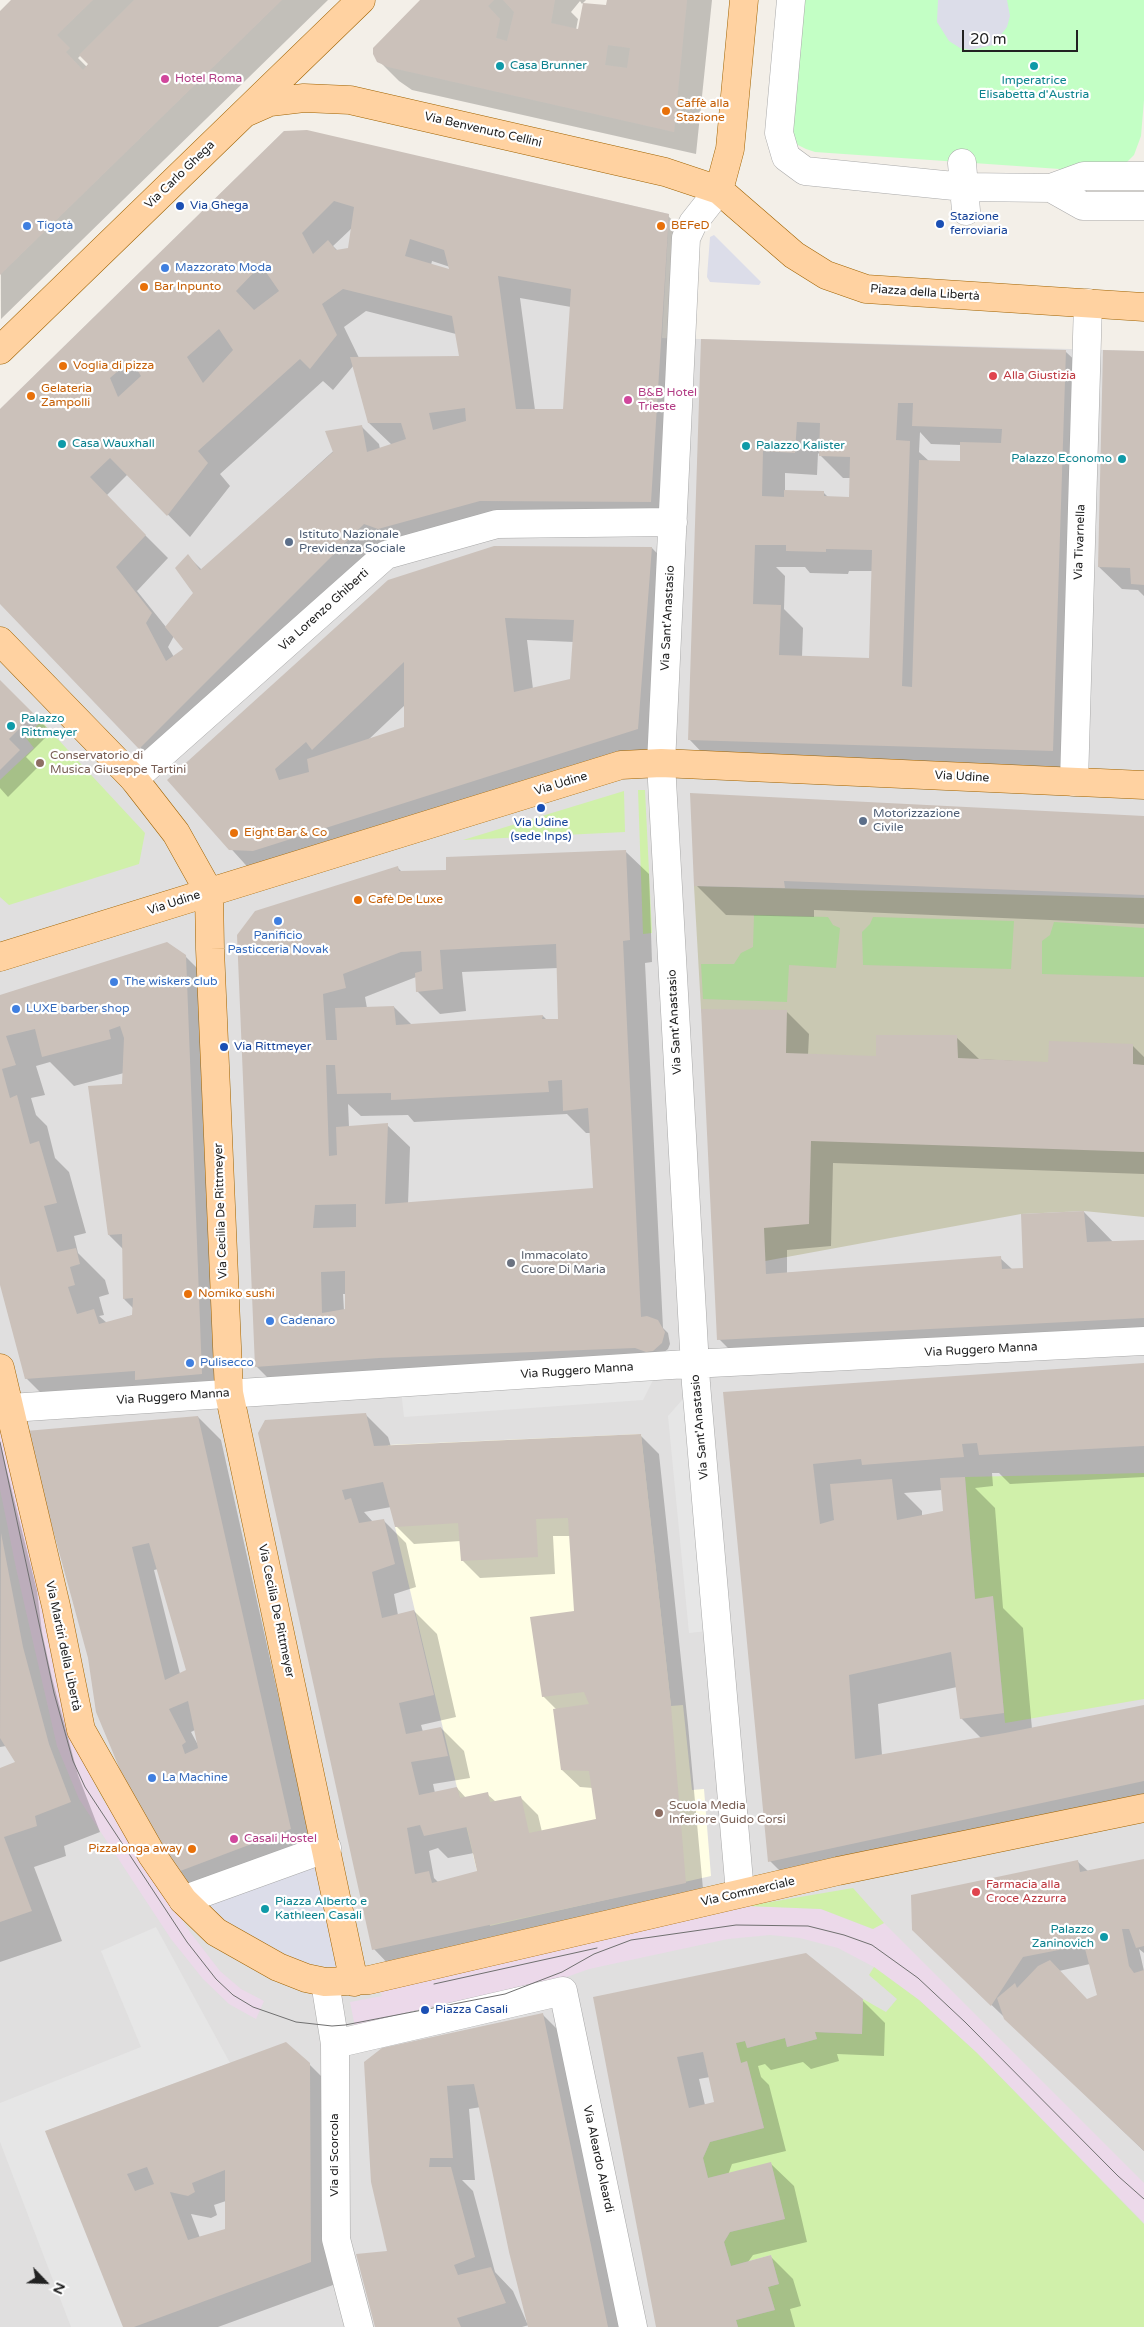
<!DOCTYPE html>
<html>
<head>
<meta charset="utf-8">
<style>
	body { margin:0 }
	#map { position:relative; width:1144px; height:2327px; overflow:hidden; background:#f3efe8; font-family:"Varela Round",sans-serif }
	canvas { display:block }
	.north { position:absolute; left:20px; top:2257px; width:50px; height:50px; -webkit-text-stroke:4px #fff; paint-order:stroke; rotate:114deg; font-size:14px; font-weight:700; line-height:20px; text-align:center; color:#222 }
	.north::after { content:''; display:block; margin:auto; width:18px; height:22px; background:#222; clip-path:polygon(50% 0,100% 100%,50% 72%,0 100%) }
	.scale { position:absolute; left:962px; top:30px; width:116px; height:22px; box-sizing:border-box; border:2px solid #222; border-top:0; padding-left:6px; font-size:15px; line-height:18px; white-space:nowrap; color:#222; -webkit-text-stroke:4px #fff; paint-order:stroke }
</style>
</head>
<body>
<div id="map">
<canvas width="1144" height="2327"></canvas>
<div class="north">N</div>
<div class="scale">20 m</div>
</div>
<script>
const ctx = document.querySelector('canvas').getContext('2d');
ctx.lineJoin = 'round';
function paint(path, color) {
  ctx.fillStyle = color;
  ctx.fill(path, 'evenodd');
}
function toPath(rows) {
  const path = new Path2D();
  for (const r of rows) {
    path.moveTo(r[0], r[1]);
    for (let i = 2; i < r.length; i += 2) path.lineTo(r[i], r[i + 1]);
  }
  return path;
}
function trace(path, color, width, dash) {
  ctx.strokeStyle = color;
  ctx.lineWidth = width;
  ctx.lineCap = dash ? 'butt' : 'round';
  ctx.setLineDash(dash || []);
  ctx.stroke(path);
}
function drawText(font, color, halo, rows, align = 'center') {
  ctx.font = font + ' "Varela Round",sans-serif';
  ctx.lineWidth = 4.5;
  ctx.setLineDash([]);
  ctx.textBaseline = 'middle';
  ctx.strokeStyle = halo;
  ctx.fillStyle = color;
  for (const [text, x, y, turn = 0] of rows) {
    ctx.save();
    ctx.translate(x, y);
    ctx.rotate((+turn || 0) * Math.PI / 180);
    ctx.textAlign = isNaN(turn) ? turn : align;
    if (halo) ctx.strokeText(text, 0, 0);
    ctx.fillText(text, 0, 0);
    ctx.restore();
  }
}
paint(toPath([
	[284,131,431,159,669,214,662,338,1144,351,1144,2327,0,2327,0,409]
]), '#e0dfdf');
paint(toPath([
	[0,1412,74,1740,100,1795,190,1932,220,1971,241,1989,264,2001,256,2019,229,2004,203,1979,171,1939,79,1799,57,1746,16,1568,0,1489],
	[747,1906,821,1909,872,1929,884,1923,1144,2183,1144,2223,977,2053,919,2000,874,1967,838,1948,800,1938,770,1935,728,1939,589,1969,503,2000,356,2032,350,2002,382,1996,379,1988]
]), '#ecd9ea');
paint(toPath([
	[641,1434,671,1706,683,1705,692,1790,704,1789,711,1876,490,1926,395,1527,388,1445]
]), '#fffee5');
paint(toPath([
	[694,886,1144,898,1144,1217,1084,1211,1021,1214,765,1261,701,1009]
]), '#c9c8b2');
paint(toPath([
	[41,721,145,833,139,864,9,905,0,897,0,780,34,748,26,738],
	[638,790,645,790,652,933,643,934],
	[624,791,625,832,463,840],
	[1144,1473,1144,1699,1005,1723,993,1597,975,1599,965,1477],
	[853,1888,884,1923,873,1929,821,1909,747,1906],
	[874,1967,919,2000,977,2053,1144,2224,1144,2327,738,2327,736,2320,775,2310,768,2287,779,2284,771,2255,731,2266,724,2242,730,2232,785,2219,771,2163,708,2178,703,2158,710,2142,764,2128,747,2062,741,2063,736,2043,745,2041,748,2048,785,2038,787,2047,817,2039,815,2032,862,2034,863,1999,886,2012,897,1999,869,1975]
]), '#d0f0aa');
paint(toPath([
	[754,915,828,917,833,925,840,928,836,968,789,965,787,1002,703,999,701,964,734,964,741,953,753,947],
	[873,917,1014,921,1011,969,863,965,862,932,870,924],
	[1054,922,1144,928,1144,977,1042,974,1042,941,1050,935]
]), '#aed699');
paint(toPath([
	[799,0,1144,0,1144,100,1141,136,1134,155,1121,168,1103,172,815,152,806,149,798,145,793,138,791,122]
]), '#c3ffc5');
paint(toPath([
	[660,1366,643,1400,404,1417,400,1382],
	[696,1384,716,1630,689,1633,668,1416],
	[156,1927,230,2063,45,2131,123,2327,71,2327,0,2142,0,2103,141,2047,101,1951]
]), '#e6e6e6');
paint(toPath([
	[938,0,1007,0,1010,16,1007,27,993,45,971,50,960,48,949,41,937,22],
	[714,235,761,282,759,285,710,282,707,277,710,237],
	[327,1848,354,1982,325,1982,183,1900]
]), '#dcdde9');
paint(toPath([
	[13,0,328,0,1,319,0,13],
	[81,55,90,64,87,67,78,58],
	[422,0,586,0,582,4,580,1,571,12,578,19,576,30,579,31,607,6,609,0,712,0,696,154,412,90,399,81,376,58],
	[307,132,668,216,691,238,673,524,503,523,397,546,382,541,261,662,162,770,0,602,0,411],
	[352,228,349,249,338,251,333,246],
	[432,261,450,267,451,271,431,265],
	[520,298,571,307,564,411,535,410],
	[366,311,456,334,460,357,359,358,344,327],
	[354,365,369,423,392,445,380,449,379,444,361,426,202,570,188,556,194,593,166,627,137,591,168,558,106,496,128,474,190,537,230,486,220,474,323,381,333,390],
	[174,636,185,650,174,657,168,647],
	[702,341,1066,352,1084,369,1075,773,711,762,689,739],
	[920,432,931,444,961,445,963,463,929,461,919,452],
	[818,453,843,478,851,478,850,498,829,498,824,493,785,491,785,473,817,475],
	[776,567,805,567,810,573,848,574,849,571,873,571,870,659,802,657,803,628,784,609,785,576],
	[1144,353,1144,596,1138,590,1122,589,1099,567],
	[652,548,674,571,660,752,253,873,169,780,389,581],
	[527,640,574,642,571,680,533,689],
	[405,705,405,728,368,740],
	[0,681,51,732,26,757,37,768,8,797,0,788],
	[1144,817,1144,924,814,910,814,917,726,915,696,885],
	[626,852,649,874,652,962,645,963,663,1328,668,1333,670,1344,668,1349,659,1356,279,1389,256,1366,238,936,398,868,402,872,447,871],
	[558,968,559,1021,547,1020,543,1016,412,1025,394,1007,367,1008,365,997,416,977,417,991,440,1014,466,1011,462,972],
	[348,1104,361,1116,408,1115,414,1122,567,1114,586,1133,590,1133,594,1189,408,1204,410,1147,387,1125,349,1127],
	[343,1294,346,1294,346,1311,344,1311],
	[185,956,215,986,231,1403,56,1408,26,1378,0,1282,0,997],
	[50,1062,74,1086,124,1073,109,1235,123,1249,124,1299,134,1309,133,1315,107,1323,99,1316,104,1315,99,1297,109,1294,105,1280,78,1253,74,1236,86,1233,69,1172,55,1158,47,1126,36,1115,31,1098,45,1095,36,1066],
	[786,1011,809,1034,808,1055,877,1058,956,1037,979,1059,1049,1063,1132,1045,1144,1057,1144,1174,833,1163,831,1246,787,1250,787,1273,1000,1258,1012,1269,1024,1269,1084,1212,1114,1243,1144,1241,1144,1349,749,1369,719,1339],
	[1144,1364,1144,1477,1010,1484,999,1473,992,1473,993,1486,975,1488,995,1508,1003,1608,1023,1628,1032,1729,1144,1706,1144,1817,800,1891,770,1861,725,1393],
	[942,1490,944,1512,922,1516,922,1511,904,1493],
	[957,1687,961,1718,981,1738,882,1755,878,1704],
	[365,1414,388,1437,391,1447,641,1436,659,1454,688,1725,704,1900,396,1972,374,1949,260,1434],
	[391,1507,396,1526,414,1544,461,1541,462,1560,480,1578,555,1574,553,1536,571,1536,575,1612,543,1696,557,1710,562,1770,580,1787,593,1788,597,1820,542,1832,538,1815,520,1797,496,1802,487,1794,466,1798,457,1788,435,1793,433,1784,470,1778,464,1751,441,1728,423,1732,421,1725,456,1717,437,1634,414,1611,398,1615,394,1594,416,1587,406,1543,383,1520,373,1522,364,1512],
	[438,1848,448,1858,474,1853,478,1872,438,1882,434,1878,429,1851],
	[198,1417,221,1440,313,1851,198,1895,176,1872,89,1658,28,1432],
	[158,1569,187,1671,180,1674,154,1570],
	[195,1730,198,1745,191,1732],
	[0,1443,37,1591,42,1632,52,1678,78,1775,100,1832,64,1846,66,1856,34,1867,62,1941,0,1962,0,1769,17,1763,6,1746,0,1747],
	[1077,1861,1088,1871,1144,1861,1144,1953,1139,1949,1144,1971,1144,2151,929,1945],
	[1090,1964,1098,1996,1087,2000,1059,1971],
	[595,1998,862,2000,885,2023,884,2056,837,2054,839,2061,811,2069,803,2062,771,2070,765,2064,758,2066,761,2077,769,2085,786,2151,732,2164,728,2175,771,2164,794,2186,807,2242,753,2255,748,2262,770,2256,793,2279,801,2306,790,2309,795,2327,657,2327],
	[710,2077,715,2103,705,2105,699,2079],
	[542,2014,565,2037,626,2327,529,2327,529,2325,522,2327,377,2327,389,2252,365,2063],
	[481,2107,528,2323,527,2323,513,2291,495,2272,473,2191,462,2180,475,2180,469,2109],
	[309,2064,332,2087,333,2285,218,2327,125,2327,46,2132],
	[226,2201,226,2230,200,2238,191,2214,211,2218,217,2215,214,2205]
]), '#0003');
paint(toPath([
	[11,0,93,0,57,35,70,48,66,52,83,70,88,64,79,55,134,0,282,0,0,275,0,11],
	[420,0,494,0,488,6,500,19,496,38,507,41,514,12,503,0,555,0,551,23,578,29,583,3,606,5,607,0,687,0,674,132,388,67,377,62,373,54,373,48],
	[608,45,630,48,627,68,605,65],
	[307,130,669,214,651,502,480,501,378,529,364,524,139,749,0,604,0,409,284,131],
	[334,201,354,207,348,248,336,250,328,240,313,254,302,233],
	[410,239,444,250,449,269,405,256],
	[261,265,279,291,254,310,236,291],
	[498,276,571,289,563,409,516,409],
	[343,289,452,316,459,356,350,357,368,423,401,423,406,439,367,452,362,425,325,431,333,452,200,570,188,554,175,568,193,593,165,627,183,649,166,661,146,623,152,613,116,567,146,535,90,477,110,458,167,516,208,463,198,451,300,359,310,369,337,335,322,304],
	[219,329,233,350,203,383,187,357],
	[131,360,141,376,118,397,110,378],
	[465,408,466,421,433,430,429,413],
	[701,339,1066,350,1053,751,688,740],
	[898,403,913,403,912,426,1002,429,1001,443,960,442,960,461,919,460,912,687,902,686,910,441,896,440],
	[797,422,820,423,819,456,850,457,849,497,824,496,824,491,784,490,784,497,762,496,763,451,795,453],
	[755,545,786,545,786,551,826,552,826,549,872,550,869,658,779,655,781,605,753,604],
	[1103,350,1144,351,1144,585,1131,584,1130,568,1098,567],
	[494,546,652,547,638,729,253,851,229,850,167,780,388,580],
	[505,618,574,620,570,679,514,692],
	[404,662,404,727,307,759,309,772,279,780,275,769,306,742,312,750],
	[0,680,34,714,9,739,20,750,0,770],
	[690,793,1144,816,1144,895,784,881,785,888,694,886],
	[626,850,630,940,623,941,641,1317,647,1316,658,1320,665,1332,662,1343,653,1351,646,1352,635,1348,379,1358,255,1367,237,935,255,911,398,866,399,871,446,870,446,857],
	[556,944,558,1019,542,1019,543,1015,396,1025,394,1006,335,1008,337,1040,326,1040,323,994,346,988,343,974,401,952,421,951,422,971,415,973,416,992,443,989,440,950],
	[326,1065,335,1065,337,1094,391,1093,391,1100,549,1092,548,1081,562,1080,563,1111,588,1108,593,1188,385,1204,388,1123,336,1127,337,1155,329,1156],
	[356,1204,356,1227,313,1228,315,1205],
	[345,1271,345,1309,322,1313,321,1272],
	[167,942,186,955,202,1374,135,1380,135,1371,25,1379,0,1285,0,995],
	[120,1026,124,1038,122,1084,88,1086,108,1235,122,1234,123,1299,133,1298,132,1315,99,1324,94,1309,77,1314,68,1287,75,1285,70,1267,80,1264,76,1248,57,1252,44,1206,57,1203,39,1141,30,1144,17,1095,10,1098,2,1069,16,1065,6,1036,35,1029,42,1057,111,1039,109,1030],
	[701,1009,787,1010,786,1053,876,1056,876,1035,957,1035,958,1058,1048,1062,1049,1041,1133,1044,1133,1064,1144,1065,1144,1152,811,1141,809,1224,764,1228,766,1274,1001,1256,1002,1269,1023,1268,1021,1214,1084,1211,1087,1242,1144,1240,1144,1318,717,1340],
	[1144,1363,1144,1446,979,1455,977,1443,962,1444,964,1457,862,1465,861,1459,813,1464,820,1524,834,1520,830,1484,892,1479,897,1520,943,1511,940,1478,965,1477,975,1599,993,1596,1004,1713,960,1719,951,1652,849,1675,855,1759,1005,1733,1144,1705,1144,1781,768,1862,723,1392],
	[366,1413,374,1446,641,1434,671,1706,686,1883,372,1950,258,1433,265,1420],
	[383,1482,395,1527,458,1523,461,1561,538,1557,536,1519,568,1518,574,1611,530,1617,542,1697,584,1692,589,1704,553,1709,561,1770,589,1771,596,1819,529,1833,521,1796,490,1802,488,1792,460,1798,457,1787,419,1795,411,1762,448,1756,441,1727,406,1734,399,1703,434,1695,414,1610,382,1618,372,1572,395,1564,384,1519,359,1523,351,1498,345,1500,342,1490],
	[420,1825,424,1836,467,1827,477,1871,432,1883,429,1871,415,1874,407,1828],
	[198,1416,291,1829,175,1873,134,1803,96,1712,88,1658,26,1431],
	[149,1543,186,1670,165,1680,132,1547],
	[188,1701,198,1748,185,1754,182,1745,186,1742,169,1709],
	[1,1533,23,1647,49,1744,71,1802,35,1816,37,1826,4,1837,32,1911,0,1922,0,1768,15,1762,0,1738],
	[1144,1859,1144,1946,1136,1948,1129,1929,1122,1929,1129,1966,1134,1973,1144,1970,1144,2151,1004,2019,997,1998,1015,1983,1017,1988,1038,1966,1050,1960,1087,1999,1097,1995,1084,1945,1023,1957,991,2006,912,1930,911,1895,1078,1860,1080,1872],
	[806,1953,863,1999,862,2034,815,2032,817,2039,787,2047,785,2038,747,2048,745,2041,736,2043,741,2063,747,2061,764,2128,710,2142,703,2158,708,2178,771,2162,785,2219,730,2232,724,2242,731,2266,771,2255,779,2284,768,2287,775,2310,736,2320,738,2327,656,2327,593,1997],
	[703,2052,714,2102,689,2108,677,2057],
	[543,2013,608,2327,528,2327,509,2252,474,2084,447,2086,453,2158,430,2158,429,2167,451,2167,475,2257,454,2265,458,2275,491,2267,506,2303,457,2318,461,2327,375,2327,356,2254,387,2251,371,2182,364,2062,382,2048],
	[286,2042,310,2063,311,2262,134,2327,123,2327,45,2131],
	[147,2167,154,2184,135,2191,127,2174],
	[225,2170,225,2229,188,2240,170,2192,188,2196,195,2192,192,2183]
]), '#cbc1ba');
const minor = toPath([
	[791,0,779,133,786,157,805,171,964,187,1051,188,1083,206,1144,206],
	[962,163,966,211],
	[1062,188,1051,188,1084,176,1144,176],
	[719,190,693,223,686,238,661,763,696,1384,740,1893],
	[134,779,386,555,497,524,673,522],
	[1074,782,1088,303],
	[10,1408,671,1365,1144,1341],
	[183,1900,327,1848],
	[325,1982,335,2044,336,2239,359,2327],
	[335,2044,563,1991,633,2327]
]);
const major = toPath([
	[245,113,270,102,304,98,350,100,665,172,719,190,794,255,826,275,866,289,1144,307],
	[719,190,730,149,744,0],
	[0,350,361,0],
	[0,641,134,779,176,833,209,892,210,949,229,1393,354,1982],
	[0,957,621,765,661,763,1144,785],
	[0,1368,56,1606,81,1730,152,1855,183,1900,216,1932,278,1967,306,1978,325,1982,369,1980,838,1871,1144,1808]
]);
trace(minor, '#a9a9a9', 29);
trace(major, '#a06300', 29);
trace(minor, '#fff', 28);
trace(major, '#ffd2a1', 28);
trace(toPath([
	[0,1442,54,1693,73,1761,85,1787,187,1942,216,1979,233,1995,253,2007,296,2022,332,2026,345,2025,505,1994,562,1972,594,1954,631,1940,736,1925,808,1926,844,1935,872,1945,918,1978,965,2022,1118,2176,1144,2199],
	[434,1984,597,1948]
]), '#707070', 1);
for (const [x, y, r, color] of [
	[500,66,5,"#0f9aa8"],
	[1034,66,5,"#0f9aa8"],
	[165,79,5,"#d1479c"],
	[666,111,5,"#e8710a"],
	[180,206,5,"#1a4fb4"],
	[940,224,5,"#1a4fb4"],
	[27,226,5,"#3f7fe0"],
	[661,226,5,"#e8710a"],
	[165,268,5,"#3f7fe0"],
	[144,287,5,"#e8710a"],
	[63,366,5,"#e8710a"],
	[993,376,5,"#e0444e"],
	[31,396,5,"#e8710a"],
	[628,400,5,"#d1479c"],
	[62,444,5,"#0f9aa8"],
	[746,446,5,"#0f9aa8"],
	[1122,459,5,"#0f9aa8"],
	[289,542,5,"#5c6f8a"],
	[11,726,5,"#0f9aa8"],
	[40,763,5,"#8d6e63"],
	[541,808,5,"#1a4fb4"],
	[863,821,5,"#5c6f8a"],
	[234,833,5,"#e8710a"],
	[358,900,5,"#e8710a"],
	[278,921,5,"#3f7fe0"],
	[114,982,5,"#3f7fe0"],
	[16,1009,5,"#3f7fe0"],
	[224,1047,5,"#1a4fb4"],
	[511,1263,5,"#6b7280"],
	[188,1294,5,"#e8710a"],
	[270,1321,5,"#3f7fe0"],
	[190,1363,5,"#3f7fe0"],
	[152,1778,5,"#3f7fe0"],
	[659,1813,5,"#8d6e63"],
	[234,1839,5,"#d1479c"],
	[192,1849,5,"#e8710a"],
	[976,1892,5,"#e0444e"],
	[265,1909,5,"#0f9aa8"],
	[1104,1937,5,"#0f9aa8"],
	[425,2010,5,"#1a4fb4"]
]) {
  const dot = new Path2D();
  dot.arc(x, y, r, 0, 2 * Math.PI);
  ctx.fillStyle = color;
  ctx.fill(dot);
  trace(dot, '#fff', 2);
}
drawText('12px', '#0d838f', '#fff', [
	["Casa Brunner",510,66],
	["Imperatrice",1034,81,"center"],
	["Elisabetta d'Austria",1034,95,"center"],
	["Casa Wauxhall",72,444],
	["Palazzo Kalister",756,446],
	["Palazzo Economo",1112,459,"right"],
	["Palazzo",21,719],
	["Rittmeyer",21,733],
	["Piazza Alberto e",275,1902],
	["Kathleen Casali",275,1916],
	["Palazzo",1094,1930,"right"],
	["Zaninovich",1094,1944,"right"]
], 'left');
drawText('12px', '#b23c85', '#fff', [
	["Hotel Roma",175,79],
	["B&B Hotel",638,393],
	["Trieste",638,407],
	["Casali Hostel",244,1839]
], 'left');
drawText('12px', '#c56008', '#fff', [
	["Caffè alla",676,104],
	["Stazione",676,118],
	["BEFeD",671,226],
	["Bar Inpunto",154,287],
	["Voglia di pizza",73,366],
	["Gelateria",41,389],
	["Zampolli",41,403],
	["Eight Bar & Co",244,833],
	["Cafè De Luxe",368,900],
	["Nomiko sushi",198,1294],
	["Pizzalonga away",182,1849,"right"]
], 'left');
drawText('12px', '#222', '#fff', [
	["Via Benvenuto Cellini",483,130,13],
	["Via Carlo Ghega",180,175,-44],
	["Piazza della Libertà",925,293,4],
	["Via Tivarnella",1080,542,-88],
	["Via Lorenzo Ghiberti",324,610,-42],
	["Via Sant'Anastasio",668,618,-87],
	["Via Udine",962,777,3],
	["Via Udine",561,784,-17],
	["Via Udine",174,903,-18],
	["Via Sant'Anastasio",675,1022,-93],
	["Via Cecilia De Rittmeyer",221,1211,-92],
	["Via Ruggero Manna",981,1350,-3],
	["Via Ruggero Manna",577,1371,-4],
	["Via Ruggero Manna",173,1397,-4],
	["Via Sant'Anastasio",700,1427,-95],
	["Via Cecilia De Rittmeyer",276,1611,78],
	["Via Martiri della Libertà",63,1646,78],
	["Via Commerciale",748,1892,-13],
	["Via di Scorcola",335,2155,-90],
	["Via Aleardo Aleardi",598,2159,78]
]);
drawText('12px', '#164399', '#fff', [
	["Via Ghega",190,206],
	["Stazione",950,217],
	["ferroviaria",950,231],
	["Via Udine",541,823,"center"],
	["(sede Inps)",541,837,"center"],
	["Via Rittmeyer",234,1047],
	["Piazza Casali",435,2010]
], 'left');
drawText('12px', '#366cbe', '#fff', [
	["Tigotà",37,226],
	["Mazzorato Moda",175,268],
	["Panificio",278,936,"center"],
	["Pasticceria Novak",278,950,"center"],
	["The wiskers club",124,982],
	["LUXE barber shop",26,1009],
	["Cadenaro",280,1321],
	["Pulisecco",200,1363],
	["La Machine",162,1778]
], 'left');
drawText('12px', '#be3a42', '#fff', [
	["Alla Giustizia",1003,376],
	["Farmacia alla",986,1885],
	["Croce Azzurra",986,1899]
], 'left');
drawText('12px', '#4e5e75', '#fff', [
	["Istituto Nazionale",299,535],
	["Previdenza Sociale",299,549],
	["Motorizzazione",873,814],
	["Civile",873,828]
], 'left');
drawText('12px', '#785e54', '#fff', [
	["Conservatorio di",50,756],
	["Musica Giuseppe Tartini",50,770],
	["Scuola Media",669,1806],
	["Inferiore Guido Corsi",669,1820]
], 'left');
drawText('12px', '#5b616d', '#fff', [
	["Immacolato",521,1256],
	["Cuore Di Maria",521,1270]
], 'left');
</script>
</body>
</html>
